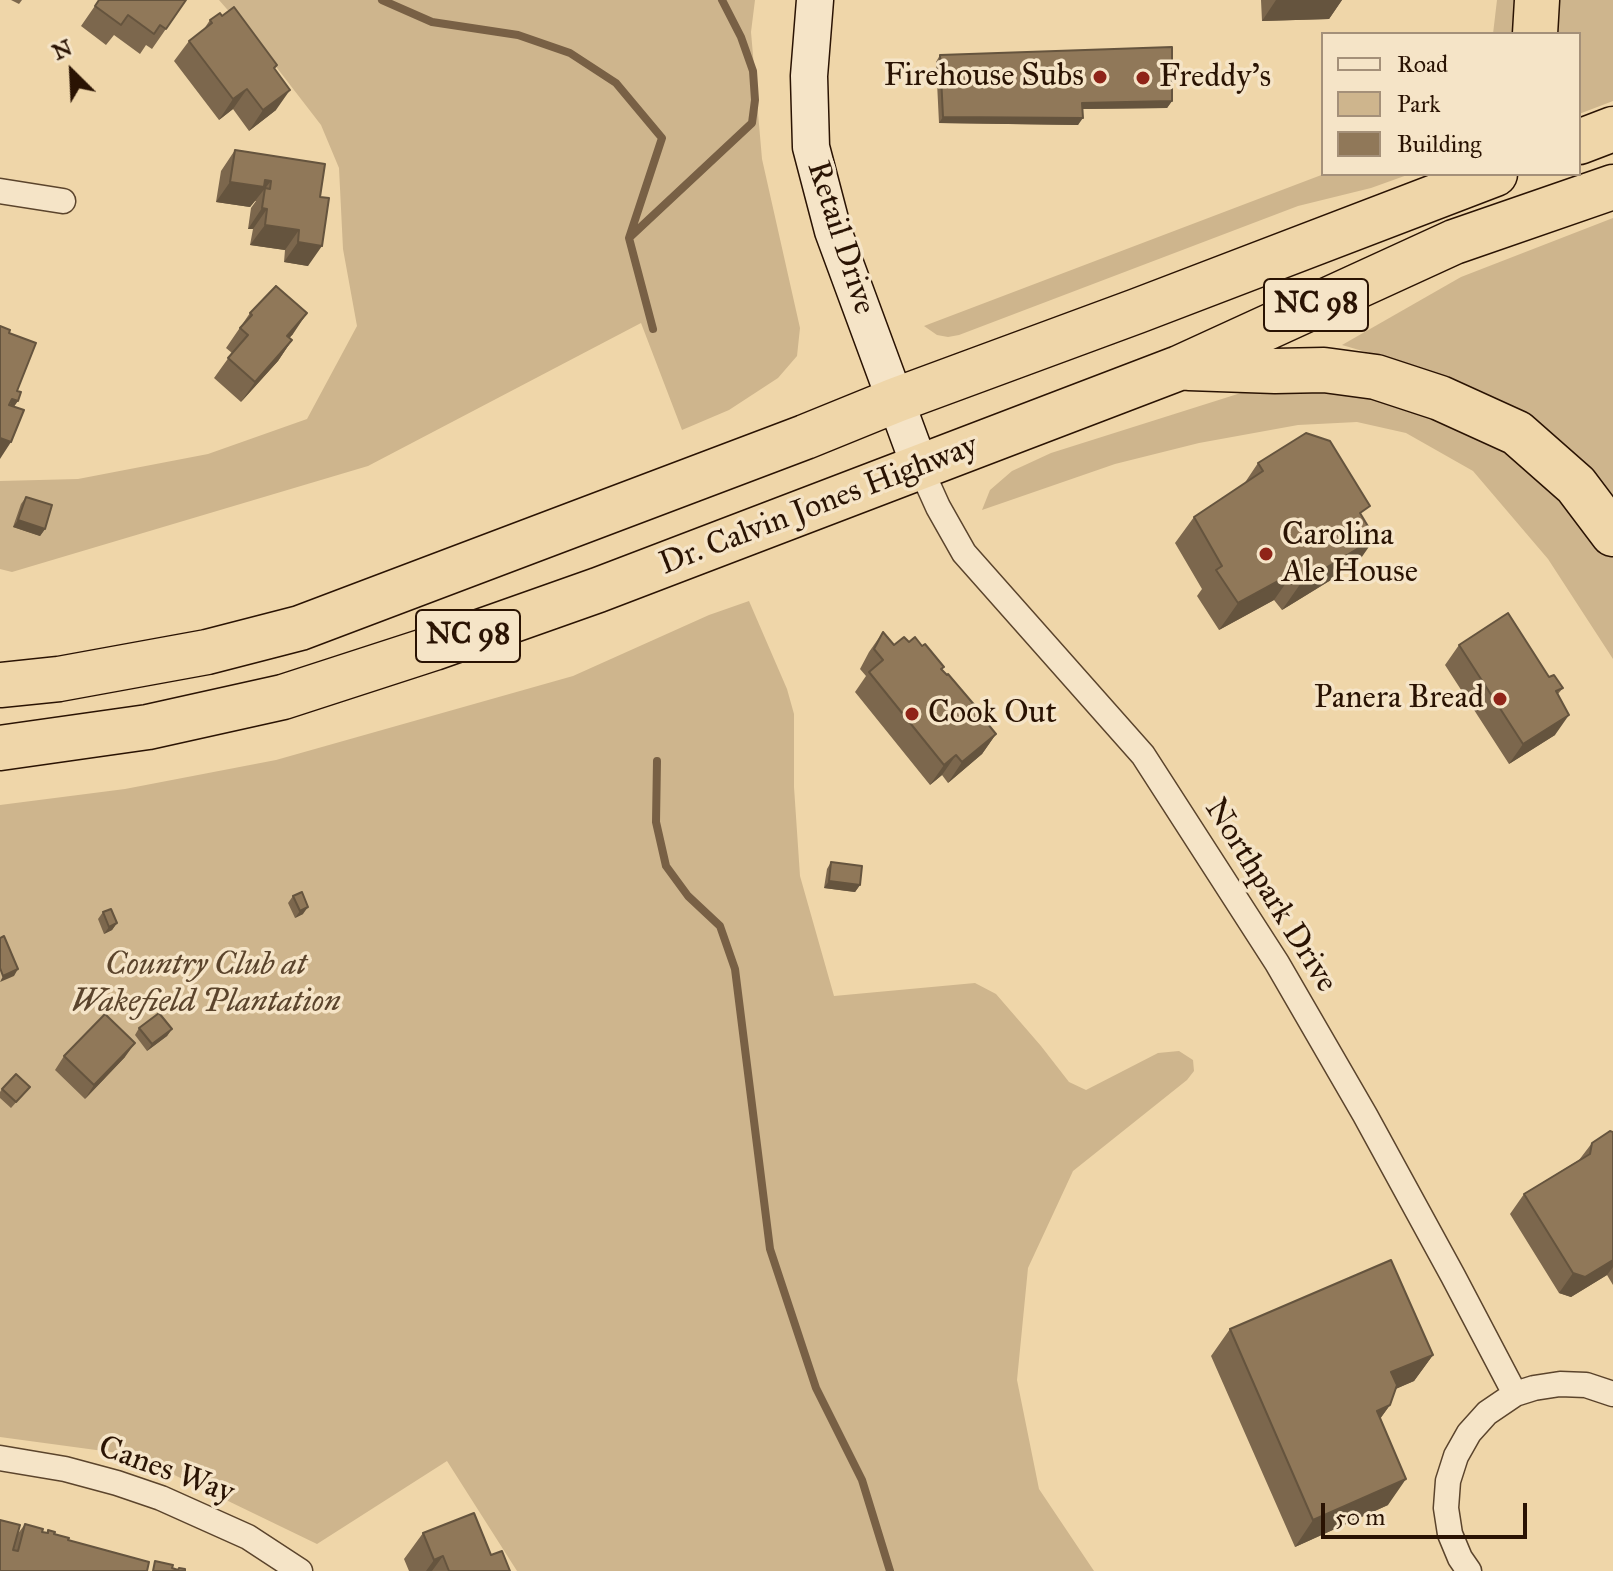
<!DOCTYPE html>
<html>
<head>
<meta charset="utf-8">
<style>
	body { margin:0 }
	#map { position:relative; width:1613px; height:1571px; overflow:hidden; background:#efd6a9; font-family:"IM FELL Great Primer",serif }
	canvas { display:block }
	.legend { position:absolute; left:1321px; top:32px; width:260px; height:144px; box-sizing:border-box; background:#f5e4c7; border:2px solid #a49079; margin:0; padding:10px 14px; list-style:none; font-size:24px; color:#2a1303 }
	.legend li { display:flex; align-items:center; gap:16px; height:40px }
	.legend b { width:40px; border:2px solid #a49079 }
	.north { position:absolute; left:32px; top:32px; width:80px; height:80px; -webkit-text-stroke:6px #f5e4c7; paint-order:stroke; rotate:336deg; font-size:22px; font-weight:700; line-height:32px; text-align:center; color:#2a1303 }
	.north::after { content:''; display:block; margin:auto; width:28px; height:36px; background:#2a1303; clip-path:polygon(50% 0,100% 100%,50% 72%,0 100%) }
	.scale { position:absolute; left:1321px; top:1503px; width:206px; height:36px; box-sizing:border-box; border:4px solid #2a1303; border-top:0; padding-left:10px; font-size:24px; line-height:28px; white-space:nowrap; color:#2a1303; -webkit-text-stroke:6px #f5e4c7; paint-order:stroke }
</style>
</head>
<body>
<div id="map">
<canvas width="1613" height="1571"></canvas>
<ul class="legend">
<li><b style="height:10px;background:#f5e4c7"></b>Road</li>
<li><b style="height:22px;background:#ceb58d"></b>Park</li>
<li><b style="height:22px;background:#907859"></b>Building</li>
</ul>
<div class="north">N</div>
<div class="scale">50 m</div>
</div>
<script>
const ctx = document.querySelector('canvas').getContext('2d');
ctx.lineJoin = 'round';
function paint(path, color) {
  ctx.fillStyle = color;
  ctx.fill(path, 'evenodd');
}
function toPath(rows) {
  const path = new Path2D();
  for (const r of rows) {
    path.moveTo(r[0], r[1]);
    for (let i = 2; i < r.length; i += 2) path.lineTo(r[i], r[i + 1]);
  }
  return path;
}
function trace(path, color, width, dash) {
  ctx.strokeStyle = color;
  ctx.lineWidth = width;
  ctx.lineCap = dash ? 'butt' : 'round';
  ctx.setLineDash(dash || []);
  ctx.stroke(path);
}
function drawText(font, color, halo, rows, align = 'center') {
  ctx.font = font + ' "IM FELL Great Primer",serif';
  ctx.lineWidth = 7;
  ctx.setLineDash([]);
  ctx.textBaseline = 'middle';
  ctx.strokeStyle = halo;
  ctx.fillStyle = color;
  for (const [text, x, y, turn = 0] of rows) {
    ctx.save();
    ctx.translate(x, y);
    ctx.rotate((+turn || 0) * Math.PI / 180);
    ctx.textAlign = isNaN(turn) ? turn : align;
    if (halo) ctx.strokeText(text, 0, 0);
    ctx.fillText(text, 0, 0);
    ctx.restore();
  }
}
paint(toPath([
	[219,0,755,0,751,32,762,159,800,328,797,356,778,378,729,410,682,430,641,323,368,466,12,572,0,569,0,481,78,479,208,454,307,419,357,326,343,249,339,168,321,125,267,55],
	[1497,0,1518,0,1516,34,1493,34],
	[1555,0,1613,0,1613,101,1579,114,1579,34,1552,34],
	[1324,174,1410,174,1371,188,1298,206,959,335,948,337,937,335,924,326],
	[1613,218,1613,499,1525,416,1479,391,1390,359,1342,345,1461,277],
	[1298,386,1399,395,1521,454,1613,552,1613,659,1548,559,1473,471,1406,433,1357,422,1298,425,1199,443,1115,464,982,510,990,490,1012,471,1051,453,1244,392],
	[749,601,787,689,794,714,794,787,800,876,834,996,975,983,996,994,1041,1046,1069,1082,1086,1090,1158,1053,1179,1051,1193,1060,1194,1071,1187,1080,1073,1171,1028,1268,1017,1380,1039,1489,1094,1571,517,1571,447,1461,317,1544,133,1455,0,1437,0,805,125,789,276,760,573,676,709,615]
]), '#ceb58d');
trace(toPath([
	[382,0,432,22,518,35,570,53,616,83,662,138,629,238,653,329],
	[630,237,752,123,755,100,753,71,741,37,722,0],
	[657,761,656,822,666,866,688,896,720,926,735,969,770,1249,816,1388,862,1480,890,1571]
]), '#786045', 8);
const street = toPath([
	[0,191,63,201],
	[920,467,938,507,964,553,1143,755,1277,963,1365,1115,1453,1276,1515,1394],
	[0,1458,65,1469,117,1483,161,1498,248,1537,300,1571],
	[1469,1571,1460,1558,1450,1534,1446,1508,1448,1481,1456,1456,1469,1433,1487,1413,1515,1394,1534,1388,1560,1384,1586,1385,1613,1394]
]);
const secondary = toPath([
	[815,0,809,76,811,147,833,231,920,467]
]);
const highway = toPath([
	[1535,34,1537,0],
	[1579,142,1613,129],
	[1189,368,1275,371,1324,370,1376,377,1440,398,1517,433,1576,485,1613,534],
	[0,685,59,679,207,652,300,628,805,437,896,400,1137,311,1495,174],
	[0,748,148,727,283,697,434,648,598,590,1179,368,1454,242,1613,187]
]);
trace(street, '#5b442c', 27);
trace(secondary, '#2a1303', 39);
trace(highway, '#2a1303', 47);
trace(street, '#f5e4c7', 24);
trace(secondary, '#f5e4c7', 36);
trace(highway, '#efd6a9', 44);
paint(toPath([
	[11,0,22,0,19,4],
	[99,0,186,0,152,49,146,45,140,54,114,35,106,45,81,26],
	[1261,0,1342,0,1329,19,1262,21],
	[210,20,275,69,276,110,249,131,233,109,219,120,174,61,189,41,204,29],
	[940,55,1172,101,1167,108,1083,109,1078,125,939,123,936,62],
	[235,150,325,164,308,266,284,262,285,250,250,245,253,229,248,229,251,208,256,201,255,201,250,207,216,202,221,171],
	[250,313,293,334,289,338,292,340,278,361,241,402,214,378,232,353,226,348],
	[1258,463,1362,517,1357,564,1282,610,1274,600,1219,630,1197,596,1202,589,1175,543,1194,517,1244,484],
	[26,497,45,529,40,536,13,527,21,504],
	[883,632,894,645,909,642,942,669,996,734,982,754,948,783,942,775,930,785,855,692,866,676,860,669,869,652],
	[1459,645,1549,677,1563,688,1558,694,1555,735,1509,764,1445,665],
	[831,862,860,885,855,892,824,888,827,869],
	[293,896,303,914,295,918,288,903],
	[103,912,117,923,112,930,104,934,98,919],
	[139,1028,172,1029,167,1036,147,1051,135,1035],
	[64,1056,125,1057,85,1099,55,1070],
	[30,1087,11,1108,0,1098,0,1092,2,1089],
	[1613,1132,1613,1285,1607,1275,1571,1297,1559,1293,1510,1214,1524,1194,1579,1160,1592,1143],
	[1230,1329,1433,1355,1414,1381,1395,1389,1390,1405,1380,1419,1388,1505,1295,1547,1211,1356],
	[25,1524,42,1532,46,1533,48,1530,68,1540,0,1571,17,1535],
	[423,1533,491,1555,510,1571,409,1571,404,1559]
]), '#7c674d');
paint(toPath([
	[1276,0,1342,0,1329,19,1262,21],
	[247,89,233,109,219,120,233,99],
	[290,90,276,110,249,131,263,110],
	[1172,101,1167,108,1078,109,1082,103],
	[943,117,1083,118,1078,125,939,123],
	[265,180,271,181,250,207,216,202,230,182],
	[262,208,267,209,253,229,248,229],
	[265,225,299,230,285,250,250,245],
	[298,242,322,246,308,266,284,262],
	[307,313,293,334,273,356,287,336],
	[292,340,278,361,241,402,255,382],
	[12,399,18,401,4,421],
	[0,438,11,442,0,459],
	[18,520,45,529,40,536,13,527],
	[1375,538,1357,564,1282,610,1301,583],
	[1293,573,1274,600,1219,630,1238,603],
	[1569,715,1555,735,1509,764,1523,744],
	[996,734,982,754,948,783,962,762],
	[956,755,942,775,930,785,944,765],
	[829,881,860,885,855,892,824,888],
	[308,907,303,914,295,918,300,911],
	[117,923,112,930,104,934,109,927],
	[18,969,14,976,0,982,3,976],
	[172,1029,167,1036,147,1051,152,1044],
	[135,1043,125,1057,85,1099,94,1085],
	[1613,1260,1613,1267,1607,1275,1571,1297,1559,1293,1573,1273],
	[1433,1355,1414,1381,1373,1399,1391,1372],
	[1390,1405,1371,1431,1377,1411],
	[1406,1479,1388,1505,1295,1547,1313,1520],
	[443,1556,432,1571,426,1571,434,1560]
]), '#65543e');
const building = toPath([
	[99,0,186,0,166,29,160,25,154,34,128,15,121,25,95,6,99,0],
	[234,7,277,65,274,68,290,90,263,110,247,89,233,99,189,41,212,23,210,20,220,13,222,16,234,7],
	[1172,47,1172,101,1082,103,1083,118,943,117,940,55,1172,47],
	[235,150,325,164,320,197,329,198,322,246,298,242,299,230,265,225,267,209,262,208,265,188,270,189,271,181,265,180,264,187,230,182,235,150],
	[276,286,307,313,287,336,292,340,255,382,228,358,248,335,240,328,252,315,250,313,276,286],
	[0,326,10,330,9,333,36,343,17,391,21,392,18,401,12,399,9,405,24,410,11,442,0,438,0,326],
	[1306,433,1330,441,1370,506,1360,513,1375,538,1301,583,1293,573,1238,603,1216,570,1222,566,1194,517,1263,471,1258,463,1306,433],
	[26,497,52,505,45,529,18,520,26,497],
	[1508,613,1549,677,1554,675,1563,688,1556,691,1569,715,1523,744,1459,645,1508,613],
	[883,632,894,645,904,637,909,642,915,637,922,646,925,644,944,667,941,669,947,675,948,674,988,721,987,723,996,734,962,762,956,755,944,765,869,672,883,660,874,649,883,632],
	[831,862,862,866,860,885,829,881,831,862],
	[302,892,308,907,300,911,293,896,302,892],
	[111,909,117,923,109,927,103,912,111,909],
	[4,936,18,969,3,976,0,968,0,938,4,936],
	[159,1013,172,1029,152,1044,139,1028,159,1013],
	[105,1014,135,1043,94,1085,64,1056,105,1014],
	[16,1074,30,1087,16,1102,2,1089,16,1074],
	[1610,1131,1613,1132,1613,1260,1585,1277,1573,1273,1524,1194,1590,1154,1592,1143,1610,1131],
	[1391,1260,1433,1355,1391,1372,1397,1385,1390,1405,1377,1411,1406,1479,1313,1520,1230,1329,1391,1260],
	[474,1513,491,1555,502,1551,510,1571,449,1571,443,1556,434,1560,423,1533,474,1513],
	[0,1520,20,1525,13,1550,18,1551,25,1524,43,1529,42,1532,48,1533,48,1530,55,1532,54,1534,69,1538,68,1540,149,1562,147,1571,0,1571,0,1520],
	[155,1561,173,1565,172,1568,178,1570,179,1568,185,1569,185,1571,153,1571,155,1561]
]);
paint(building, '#907859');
trace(building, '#65543e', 2);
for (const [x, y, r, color] of [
	[1100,77,8,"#8f2418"],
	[1143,78,8,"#8f2418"],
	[1266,554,8,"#8f2418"],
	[1500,699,8,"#8f2418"],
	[912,714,8,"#8f2418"]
]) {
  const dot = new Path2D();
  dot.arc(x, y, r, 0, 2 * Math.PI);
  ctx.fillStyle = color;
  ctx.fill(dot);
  trace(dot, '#f5e4c7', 3);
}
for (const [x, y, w] of [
	[1316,305,104],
	[468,636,104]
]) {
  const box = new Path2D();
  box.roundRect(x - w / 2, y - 26, w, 52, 6);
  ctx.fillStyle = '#f5e4c7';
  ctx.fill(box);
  trace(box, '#2a1303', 2);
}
drawText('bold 30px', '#2a1303', null, [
	["NC 98",1316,305],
	["NC 98",468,636]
]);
drawText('32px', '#2a1303', '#f5e4c7', [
	["Firehouse Subs",1084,77,"right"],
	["Freddy's",1159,78],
	["Carolina",1282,536],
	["Ale House",1282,573],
	["Panera Bread",1484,699,"right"],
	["Cook Out",928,714]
], 'left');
drawText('32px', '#2a1303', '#f5e4c7', [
	["Retail Drive",840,238,72],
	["Dr. Calvin Jones Highway",819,506,-21],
	["Northpark Drive",1270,896,58],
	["Canes Way",166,1471,20]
]);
drawText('italic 32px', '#5b442c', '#f5e4c7', [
	["Country Club at",206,966],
	["Wakefield Plantation",206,1003]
]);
</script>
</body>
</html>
